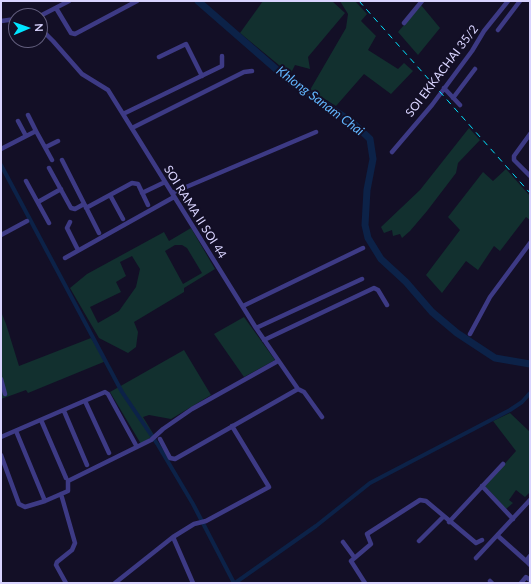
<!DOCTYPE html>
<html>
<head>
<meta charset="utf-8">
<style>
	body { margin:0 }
	#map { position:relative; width:531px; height:584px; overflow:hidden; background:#130f26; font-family:Lato,sans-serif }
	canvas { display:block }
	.frame { position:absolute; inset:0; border:2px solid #d9d4ff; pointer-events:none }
	.north { position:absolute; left:8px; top:8px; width:40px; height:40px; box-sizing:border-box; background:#130f26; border:1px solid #625e7d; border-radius:50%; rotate:88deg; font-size:11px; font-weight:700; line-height:16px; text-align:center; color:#d9d4ff }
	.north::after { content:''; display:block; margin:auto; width:14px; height:18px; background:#00e5ff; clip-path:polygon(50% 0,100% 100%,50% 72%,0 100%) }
</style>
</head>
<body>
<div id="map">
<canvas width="531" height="584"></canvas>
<div class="frame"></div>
<div class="north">N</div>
</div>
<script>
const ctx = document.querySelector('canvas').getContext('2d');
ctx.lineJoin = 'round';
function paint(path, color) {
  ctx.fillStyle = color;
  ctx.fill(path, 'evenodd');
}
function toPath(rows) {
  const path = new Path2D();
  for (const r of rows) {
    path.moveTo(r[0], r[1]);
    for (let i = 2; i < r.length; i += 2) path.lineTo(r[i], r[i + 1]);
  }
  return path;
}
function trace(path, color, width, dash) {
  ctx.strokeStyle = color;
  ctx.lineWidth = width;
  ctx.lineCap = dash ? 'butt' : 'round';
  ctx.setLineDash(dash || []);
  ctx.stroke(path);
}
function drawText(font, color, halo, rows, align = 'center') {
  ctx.font = font + ' Lato,sans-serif';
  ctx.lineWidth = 4;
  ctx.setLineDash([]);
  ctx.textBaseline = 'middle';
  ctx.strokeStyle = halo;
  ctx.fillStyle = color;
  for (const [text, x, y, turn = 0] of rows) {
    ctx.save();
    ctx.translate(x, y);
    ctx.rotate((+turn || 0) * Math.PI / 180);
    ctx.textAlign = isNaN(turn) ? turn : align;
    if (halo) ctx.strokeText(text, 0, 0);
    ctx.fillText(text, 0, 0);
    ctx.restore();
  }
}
paint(toPath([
	[263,1,332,1,345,13,308,57,310,69,295,65,291,73,285,70,240,33],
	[340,1,355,1,367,14,361,21,376,36,368,50,398,69,404,63,413,71,391,94,364,74,336,106,310,90,346,28,348,14],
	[421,5,440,28,418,55,398,32],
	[469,128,480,140,458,163,456,173,427,211,410,231,402,238,400,234,393,236,392,230,384,233,381,227,420,190],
	[506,169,530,196,530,220,526,217,500,251,494,246,478,270,466,261,442,293,426,275,460,230,448,217,483,172,493,181],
	[191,228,215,269,184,288,184,292,134,322,138,332,136,347,128,353,99,338,70,288,87,274,164,232,169,241],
	[175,245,182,245,187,248,202,273,183,284,165,251],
	[132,256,140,269,136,287,119,311,98,323,90,307,121,292,116,282,126,276,120,262],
	[1,314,2,314,6,324,19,366,91,338,106,361,28,393,26,390,1,399],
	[244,317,275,360,244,377,214,334],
	[184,350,211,395,171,419,149,415,143,417,154,435,141,444,110,392],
	[510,413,530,432,530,492,525,497,516,490,509,500,513,503,506,509,485,486,516,451,493,421]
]), '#12302f');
trace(toPath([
	[1,165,122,392,158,445,193,504,234,583],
	[235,583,316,526,370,483,510,410,522,402,530,393]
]), '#0c2248', 4);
trace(toPath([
	[198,1,292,83,352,122,370,139,373,159,367,190,365,225,368,238,381,259,406,282,432,312,457,333,495,358,530,364]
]), '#0c2248', 7);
trace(toPath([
	[56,8,71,33,75,34,137,1],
	[40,16,69,1],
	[1,21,16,19],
	[404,23,422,1],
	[40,28,53,41,82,74,108,90,256,328,298,389,304,392,322,417],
	[498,30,520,1],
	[159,57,186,44,202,76],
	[444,88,460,105],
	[453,98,475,69],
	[123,114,222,66,222,56],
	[28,115,36,131],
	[18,121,26,136],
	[132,128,244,72,252,71],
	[530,134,514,156,514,160,530,176],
	[46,147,58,141],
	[1,149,36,131,52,160],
	[392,152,432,105,472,51,484,31,508,1],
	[62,160,99,233],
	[49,168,71,208,75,209,84,204],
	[26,181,49,223],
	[142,193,165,182],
	[172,193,316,132],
	[110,195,123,219],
	[38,202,61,189],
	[86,208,132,183,138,184,148,205],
	[70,222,67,228,78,250],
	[1,235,27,221],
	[65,258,174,197],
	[243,306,363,248],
	[256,328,362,279],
	[470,334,490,297,530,243],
	[264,340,374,288,378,290,387,305],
	[1,379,5,394],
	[85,401,109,453],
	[64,411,87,465],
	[41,420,66,478],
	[16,431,45,501],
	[1,437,105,392,108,394,137,447],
	[160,439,170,458,175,459,298,389],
	[1,455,19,504,25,507,45,501,68,491,68,481,151,440,163,429,192,409,278,361],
	[482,486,513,519],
	[61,494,75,543,72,550,57,562,56,565,66,583],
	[449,522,503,464],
	[498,536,526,561],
	[173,537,193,583],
	[419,541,443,517],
	[343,542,354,557],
	[530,556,526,561,530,565],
	[476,558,530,500],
	[490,581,492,583],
	[115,583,173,537,194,524,206,521,269,487,232,426],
	[365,583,351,561,371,544,367,534,420,500,426,501,476,543,482,540],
	[521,583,526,577,530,580]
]), '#3d3a85', 4.5);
trace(toPath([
	[359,1,530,193]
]), '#00e5ff', 1, [6, 5]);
drawText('12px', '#d9d4ff', '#130f26', [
	["SOI EKKACHAI 35/2",442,71,-53],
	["SOI RAMA II SOI 44",195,212,58]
]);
drawText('italic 13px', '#62b6ff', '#130f26', [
	["Khlong Sanam Chai",320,101,37]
]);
</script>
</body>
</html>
